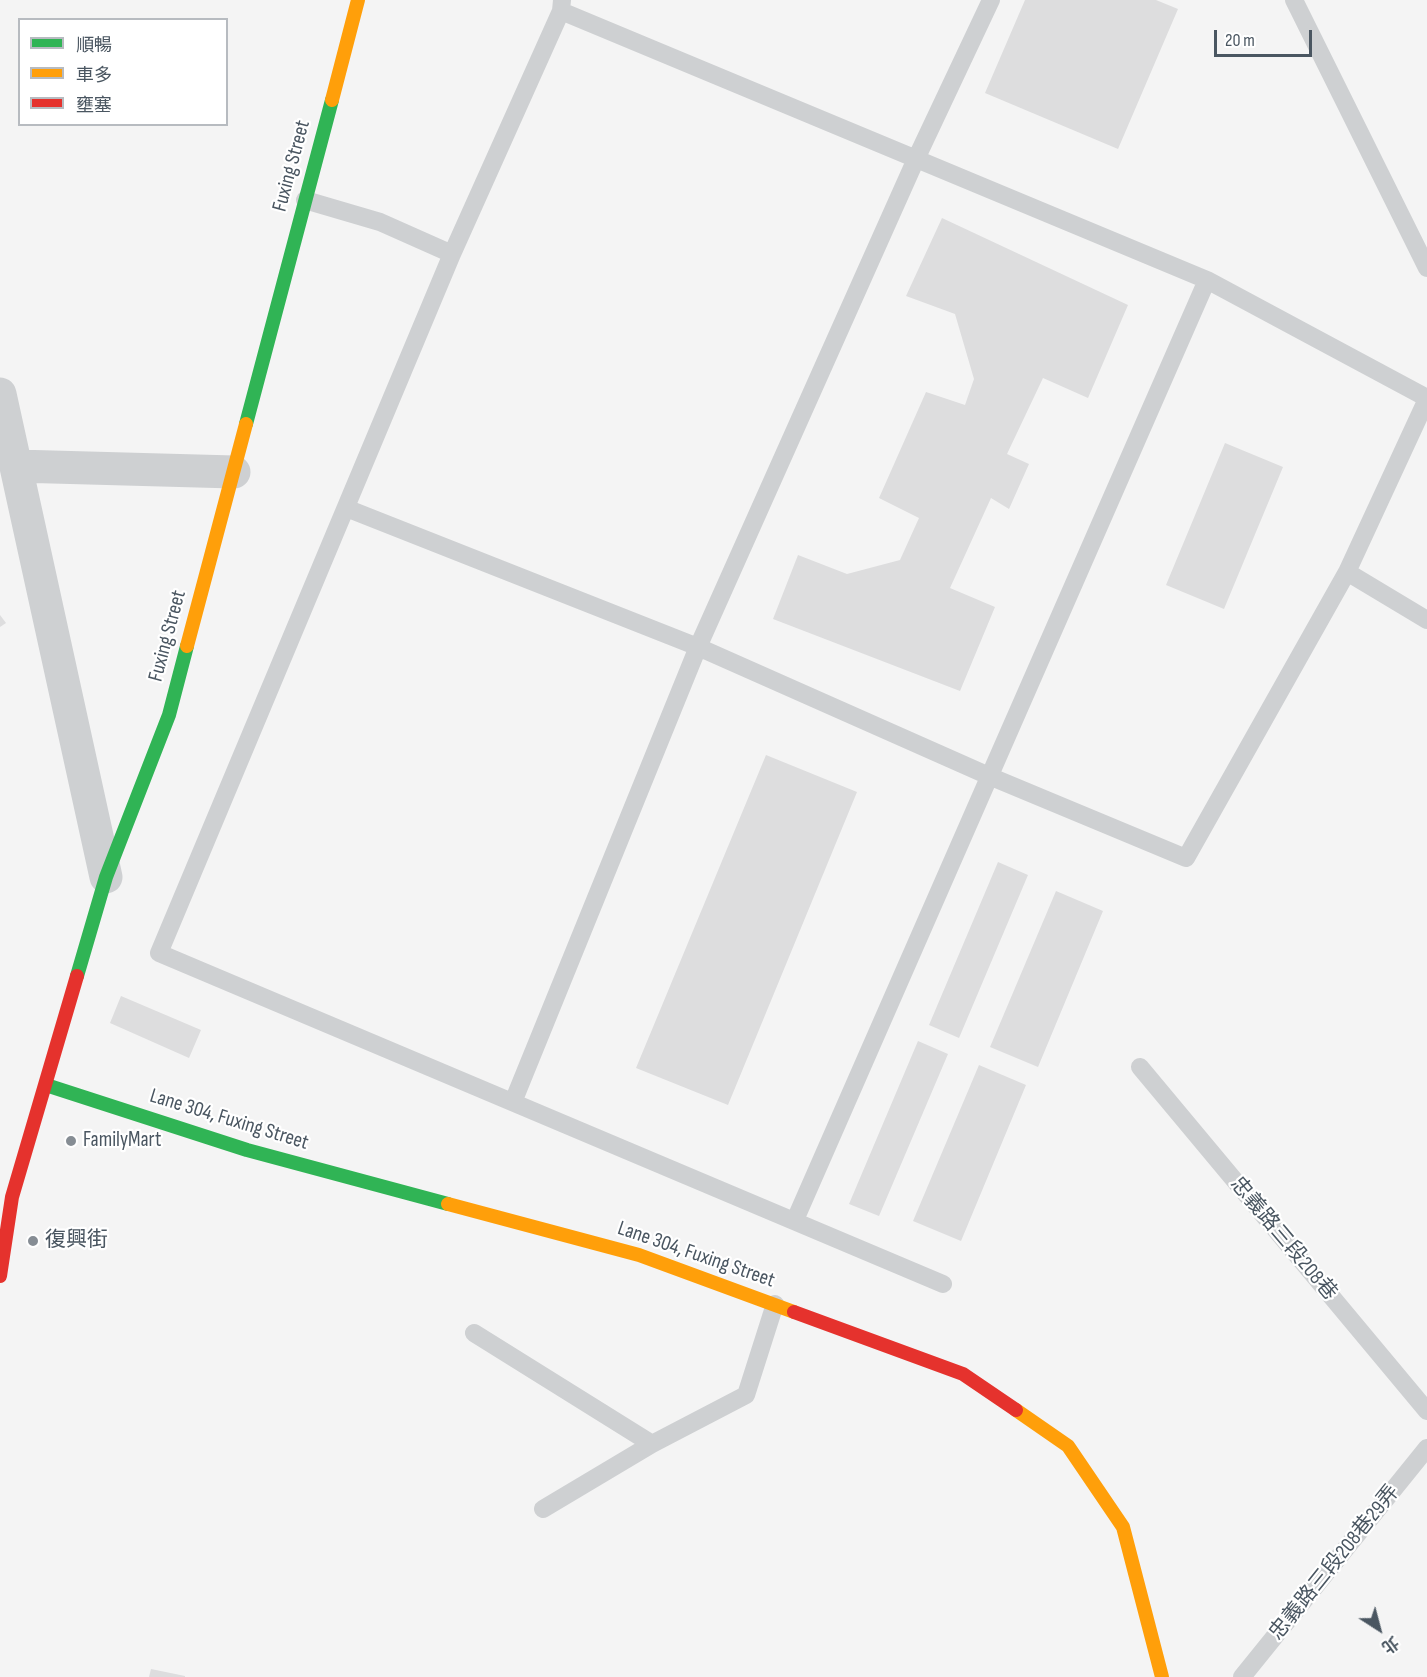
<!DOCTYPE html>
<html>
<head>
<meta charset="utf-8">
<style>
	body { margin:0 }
	#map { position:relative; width:1427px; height:1677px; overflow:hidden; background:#f4f4f4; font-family:"Sofia Sans Condensed","Noto Sans TC",sans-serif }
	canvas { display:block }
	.legend { position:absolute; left:18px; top:18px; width:210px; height:108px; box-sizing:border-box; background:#fff; border:2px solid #b7bbc0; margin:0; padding:8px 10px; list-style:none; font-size:18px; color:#4a5661 }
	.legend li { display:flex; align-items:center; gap:12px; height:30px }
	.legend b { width:30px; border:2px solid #b7bbc0 }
	.north { position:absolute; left:1349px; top:1599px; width:60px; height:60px; -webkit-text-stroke:4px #fff; paint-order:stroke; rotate:144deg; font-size:16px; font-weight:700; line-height:24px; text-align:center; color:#4a5661 }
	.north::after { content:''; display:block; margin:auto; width:21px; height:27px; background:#4a5661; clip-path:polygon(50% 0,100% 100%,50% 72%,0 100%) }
	.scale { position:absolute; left:1214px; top:30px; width:98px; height:27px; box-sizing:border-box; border:3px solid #4a5661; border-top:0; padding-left:8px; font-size:18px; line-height:21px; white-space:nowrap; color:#4a5661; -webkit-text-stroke:4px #fff; paint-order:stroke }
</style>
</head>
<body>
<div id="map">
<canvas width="1427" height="1677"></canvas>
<ul class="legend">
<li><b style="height:8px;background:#30b455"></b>順暢</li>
<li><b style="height:8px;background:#ff9f0a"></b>車多</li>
<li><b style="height:8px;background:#e5322d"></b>壅塞</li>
</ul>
<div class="north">北</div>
<div class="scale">20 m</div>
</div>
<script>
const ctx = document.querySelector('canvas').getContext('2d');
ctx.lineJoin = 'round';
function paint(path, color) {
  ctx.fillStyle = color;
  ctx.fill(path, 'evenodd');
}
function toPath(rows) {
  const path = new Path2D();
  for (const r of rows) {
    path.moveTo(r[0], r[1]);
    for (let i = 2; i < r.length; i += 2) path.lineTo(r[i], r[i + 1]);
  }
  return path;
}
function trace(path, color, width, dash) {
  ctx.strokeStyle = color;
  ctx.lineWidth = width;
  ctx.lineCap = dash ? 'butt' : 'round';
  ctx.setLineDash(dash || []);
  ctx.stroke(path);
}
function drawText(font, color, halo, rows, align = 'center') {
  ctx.font = font + ' "Sofia Sans Condensed","Noto Sans TC",sans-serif';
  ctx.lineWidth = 4.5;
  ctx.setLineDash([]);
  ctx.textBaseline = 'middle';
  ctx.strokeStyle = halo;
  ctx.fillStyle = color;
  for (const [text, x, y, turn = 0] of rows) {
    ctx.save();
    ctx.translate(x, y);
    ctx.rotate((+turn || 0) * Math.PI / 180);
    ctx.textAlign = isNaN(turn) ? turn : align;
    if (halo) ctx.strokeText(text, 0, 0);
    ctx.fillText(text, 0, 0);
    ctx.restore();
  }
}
paint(toPath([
	[1025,0,1156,0,1178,9,1118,149,985,93],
	[942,218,1128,305,1088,398,1043,378,1007,454,1029,464,1009,509,991,498,950,588,995,607,960,691,773,619,798,555,847,574,900,560,919,518,879,498,926,392,965,405,974,379,955,314,906,296],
	[1225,443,1283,467,1224,609,1166,585],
	[0,615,6,623,0,627],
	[766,755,857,792,728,1105,636,1068],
	[998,862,1028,875,959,1038,929,1025],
	[1056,891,1103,911,1038,1067,990,1047],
	[121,996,201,1030,189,1058,110,1023],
	[918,1041,948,1054,879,1216,849,1204],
	[979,1065,1026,1085,961,1241,913,1221],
	[151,1669,185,1676,185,1677,149,1677]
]), '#ddddde');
trace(toPath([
	[562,0,561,11,452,254,159,953,943,1284],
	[1294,0,1427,268],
	[561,11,1207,280,1427,398],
	[305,200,380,222,452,254],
	[1427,399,1347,572,1427,620],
	[346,508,698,647,989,776,1186,858,1347,572],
	[1140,1067,1427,1411],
	[513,1102,698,647,916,159,991,0],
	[795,1220,1207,280],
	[474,1333,652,1444,746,1395,775,1304],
	[543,1509,652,1444],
	[1242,1677,1427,1448]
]), '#ced0d2', 18);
trace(toPath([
	[0,394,106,877],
	[16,466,234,472]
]), '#ced0d2', 33);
trace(toPath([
	[246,424,332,100],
	[77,976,106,877,169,715,187,646],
	[46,1085,247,1150,448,1204]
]), '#30b455', 14);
trace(toPath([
	[332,100,358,0],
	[187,646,246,424],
	[448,1204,639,1255,794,1312],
	[1016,1410,1068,1446,1123,1527,1162,1677]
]), '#ff9f0a', 14);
trace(toPath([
	[0,1276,12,1197,77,976],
	[794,1312,963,1374,1016,1410]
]), '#e5322d', 14);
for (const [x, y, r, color] of [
	[71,1141,6,"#868d94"],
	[33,1241,6,"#868d94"]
]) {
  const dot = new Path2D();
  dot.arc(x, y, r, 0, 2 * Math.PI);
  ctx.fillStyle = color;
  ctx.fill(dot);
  trace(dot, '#fff', 2);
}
drawText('21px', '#4a5661', '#fff', [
	["Fuxing Street",292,166,-75],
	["Fuxing Street",168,636,-75],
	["Lane 304, Fuxing Street",229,1120,17],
	["忠義路三段208巷",1283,1239,50],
	["Lane 304, Fuxing Street",696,1255,19],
	["忠義路三段208巷29弄",1335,1563,-51]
]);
drawText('21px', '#4a5661', '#fff', [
	["FamilyMart",83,1141],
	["復興街",45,1241]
], 'left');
</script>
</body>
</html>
